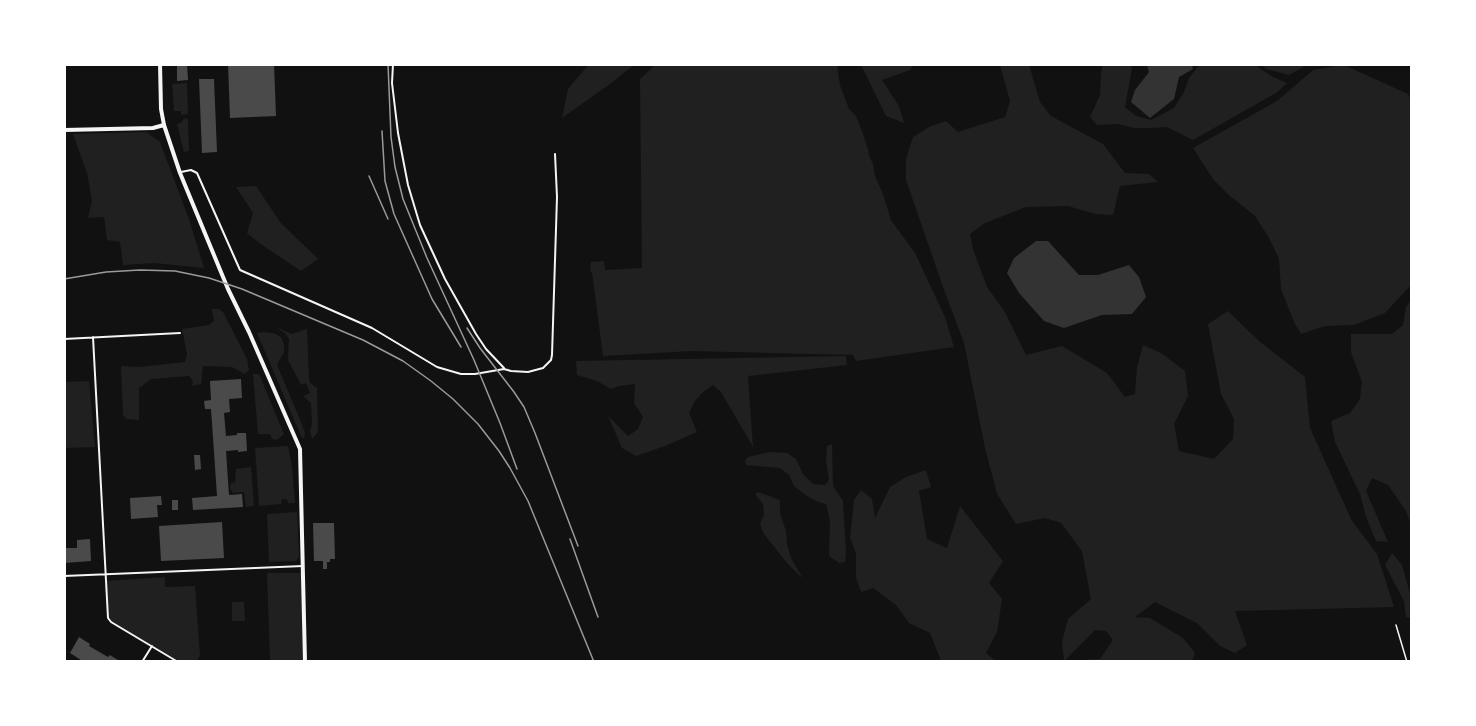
<!DOCTYPE html>
<html>
<head>
<meta charset="utf-8">
<style>
	body { margin:0 }
	#map { position:relative; width:1476px; height:726px; overflow:hidden; background:#111; font-family:"PT Sans",sans-serif }
	canvas { display:block }
	.frame { position:absolute; inset:0; border:66px solid #fff; pointer-events:none }
</style>
</head>
<body>
<div id="map">
<canvas width="1476" height="726"></canvas>
<div class="frame"></div>
</div>
<script>
const ctx = document.querySelector('canvas').getContext('2d');
ctx.lineJoin = 'round';
function paint(path, color) {
  ctx.fillStyle = color;
  ctx.fill(path, 'evenodd');
}
function toPath(rows) {
  const path = new Path2D();
  for (const r of rows) {
    path.moveTo(r[0], r[1]);
    for (let i = 2; i < r.length; i += 2) path.lineTo(r[i], r[i + 1]);
  }
  return path;
}
function trace(path, color, width, dash) {
  ctx.strokeStyle = color;
  ctx.lineWidth = width;
  ctx.lineCap = dash ? 'butt' : 'round';
  ctx.setLineDash(dash || []);
  ctx.stroke(path);
}
paint(toPath([
	[589,64,634,65,610,84,562,118,568,89],
	[655,65,837,65,840,85,849,109,856,116,862,131,868,149,869,156,873,164,875,176,883,194,891,220,915,253,945,317,954,347,856,361,853,355,692,351,603,356,592,272,590,271,591,262,604,261,605,270,642,268,640,79],
	[861,65,913,65,910,70,882,80,899,106,904,123,886,116],
	[1000,65,1029,65,1040,102,1051,116,1103,144,1125,173,1149,174,1158,182,1120,186,1113,215,1095,214,1068,206,1026,207,985,223,970,234,973,249,987,287,1005,312,1026,355,1062,346,1107,373,1125,397,1135,394,1137,367,1143,345,1161,353,1185,371,1188,396,1174,424,1179,451,1214,459,1233,439,1234,419,1221,394,1208,324,1228,311,1259,341,1305,377,1310,428,1352,521,1377,554,1394,607,1235,611,1247,645,1235,653,1220,646,1197,623,1155,602,1135,617,1150,618,1183,638,1195,653,1192,661,1079,661,1080,660,1100,659,1113,640,1106,631,1095,630,1064,661,1062,642,1068,619,1091,599,1082,551,1061,523,1045,518,1016,524,997,494,985,448,964,343,943,287,906,180,906,159,913,137,931,126,946,121,958,132,1005,117,1010,101],
	[1103,65,1130,65,1132,68,1125,107,1136,116,1151,120,1174,108,1184,92,1189,78,1199,65,1255,65,1273,77,1287,83,1276,93,1193,140,1167,127,1152,128,1134,128,1118,124,1097,125,1090,117,1100,95,1101,73],
	[1262,65,1307,65,1289,75,1266,69],
	[1344,65,1408,94,1411,100,1411,285,1385,313,1354,325,1325,326,1301,334,1294,322,1281,289,1279,259,1269,238,1255,216,1230,196,1213,179,1193,148,1277,101,1313,70],
	[187,83,188,114,181,115,181,111,174,111,172,84],
	[184,118,188,119,189,151,184,152,177,124,181,123],
	[146,132,160,142,189,219,204,268,154,263,123,265,120,242,107,240,104,217,88,218,92,201,87,173,73,134],
	[256,186,280,222,318,259,301,271,262,245,247,233,253,213,236,187],
	[1411,300,1411,525,1406,511,1388,485,1372,478,1366,491,1388,542,1376,541,1366,517,1360,494,1335,442,1331,421,1350,413,1360,399,1362,382,1351,352,1351,334,1392,334,1403,325,1406,307],
	[212,309,219,309,223,312,247,359,249,370,245,374,232,367,203,366,201,384,192,386,193,381,189,376,151,379,139,388,139,420,127,419,123,415,121,366,139,367,185,362,187,354,182,329,209,325,214,321],
	[275,327,292,334,307,329,309,379,310,383,317,388,318,432,312,439,310,431,312,424,311,403,303,396,310,393,306,383,301,385,288,360,289,339,285,333],
	[263,332,273,333,281,337,284,344,284,352,277,365,299,417,305,433,304,439,301,436,257,333],
	[846,356,847,365,748,376,753,447,721,392,713,385,702,393,695,401,689,413,697,432,665,446,636,456,622,448,608,416,628,436,638,429,643,417,634,403,635,384,619,386,611,389,597,381,577,375,576,361],
	[253,374,259,374,284,434,277,440,272,439,270,434,258,434],
	[89,381,95,447,65,448,65,382],
	[832,444,833,486,843,501,846,552,845,562,839,563,829,556,830,520,826,504,818,502,804,494,794,486,789,475,780,468,746,465,745,460,748,457,770,452,787,453,796,459,803,474,813,484,825,485,829,480,826,459,827,446],
	[288,446,292,467,295,503,288,503,287,499,282,499,281,504,259,506,255,448],
	[251,467,254,506,246,507,244,492,233,493,230,488,231,483,232,482,235,483,236,469],
	[926,470,931,487,919,491,927,539,947,548,960,506,1003,561,989,583,1002,599,997,632,986,653,996,661,941,661,930,633,909,623,896,605,873,588,861,592,856,577,856,553,850,538,854,500,861,490,872,499,875,518,890,487,906,477],
	[758,492,780,500,780,514,786,531,787,544,791,558,802,577,801,577,787,563,764,534,760,524,764,515,763,504,755,494],
	[297,512,299,557,296,561,269,562,267,514],
	[1392,553,1402,565,1411,597,1411,618,1406,617,1404,601,1385,565],
	[267,573,301,573,303,661,270,661],
	[165,577,165,587,195,586,200,656,196,661,178,661,111,622,108,618,105,581],
	[232,602,244,602,245,621,232,621]
]), '#202020');
paint(toPath([
	[1147,65,1192,65,1193,69,1179,77,1174,99,1150,118,1131,102,1135,90,1149,72],
	[1036,241,1048,241,1079,275,1098,275,1129,265,1139,277,1146,297,1132,314,1102,315,1064,328,1044,321,1019,293,1007,273,1014,258]
]), '#333');
paint(toPath([
	[177,64,187,64,188,80,177,81],
	[228,64,274,64,276,116,230,118],
	[199,79,214,79,217,152,202,153],
	[241,379,242,398,229,399,230,412,224,413,226,436,237,435,237,433,246,433,247,451,238,452,238,450,226,451,229,495,242,494,243,507,193,510,192,498,217,496,211,409,205,409,204,401,211,400,210,381],
	[194,455,200,455,201,469,195,470],
	[161,496,162,505,157,505,158,517,131,519,130,498],
	[172,500,178,500,178,510,172,510],
	[222,522,224,558,161,561,159,526],
	[313,523,334,523,335,559,330,559,330,562,327,562,327,569,323,569,323,561,314,561],
	[90,539,91,561,64,563,64,548,77,548,77,540],
	[79,637,90,644,89,646,108,657,110,655,121,662,84,662,70,653]
]), '#4a4a4a');
trace(toPath([
	[1396,625,1407,662]
]), '#f5f5f5', 1.5);
trace(toPath([
	[393,64,392,83,398,133,408,185,420,225,445,279,476,334,486,349,504,368],
	[181,172,191,170,197,173,240,270,372,328,437,367,461,374,475,374,504,369,511,371,528,372,543,368,551,360,552,355,557,197,555,154],
	[93,337,108,618,111,622,178,662],
	[64,339,180,333],
	[64,576,303,566],
	[142,662,152,646]
]), '#f5f5f5', 2);
trace(toPath([
	[160,64,161,109,164,125]
]), '#f5f5f5', 4);
trace(toPath([
	[64,130,153,128,164,125,180,173,228,289,249,332,300,449,305,662]
]), '#f5f5f5', 4);
trace(toPath([
	[388,64,391,137,395,167,403,199,427,258,474,360,500,423,517,469],
	[382,131,385,181,394,214,432,299,461,347],
	[369,176,388,219],
	[64,279,106,272,140,270,175,271,209,278,242,289,363,340,403,361,431,381,453,399,478,424,499,451,510,468,528,501,594,662],
	[467,328,480,348,514,392,524,407,535,433,578,546],
	[570,539,598,617]
]), '#9a9a9a', 1.5);
</script>
</body>
</html>
